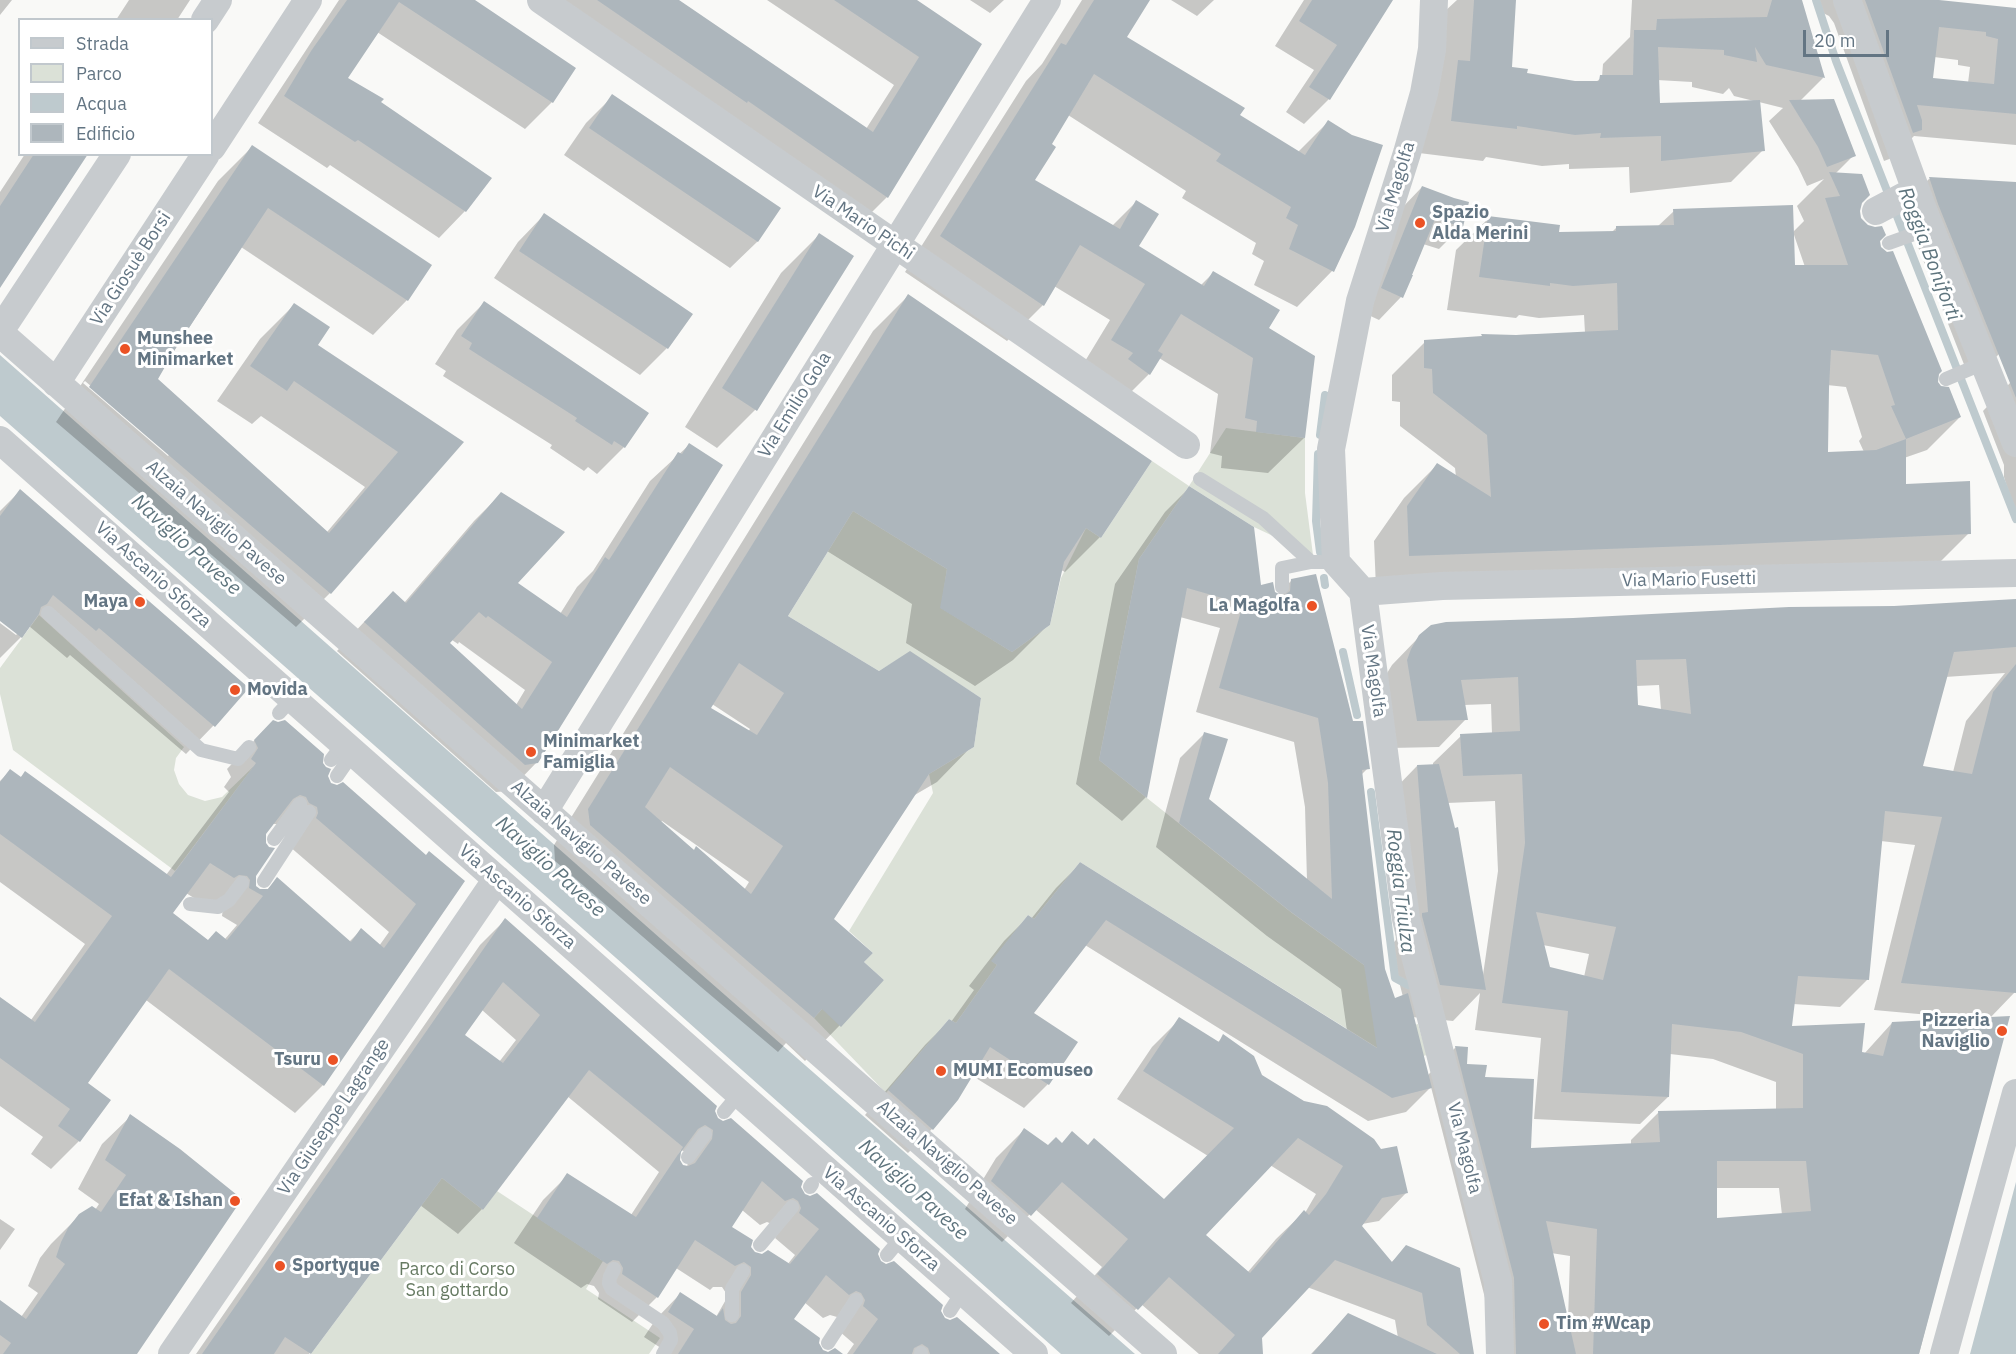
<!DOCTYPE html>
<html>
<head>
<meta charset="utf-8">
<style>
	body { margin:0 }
	#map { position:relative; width:2016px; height:1354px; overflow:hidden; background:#f9f9f7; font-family:"IBM Plex Sans",sans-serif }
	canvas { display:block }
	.legend { position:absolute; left:18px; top:18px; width:195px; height:138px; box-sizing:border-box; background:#fff; border:2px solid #c1c8cd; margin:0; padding:8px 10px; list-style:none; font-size:18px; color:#637583 }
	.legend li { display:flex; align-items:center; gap:12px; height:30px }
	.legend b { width:30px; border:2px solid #c1c8cd }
	.scale { position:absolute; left:1803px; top:30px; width:86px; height:27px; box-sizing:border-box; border:3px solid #637583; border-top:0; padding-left:8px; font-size:18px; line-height:21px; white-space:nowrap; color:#637583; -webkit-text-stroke:4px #fff; paint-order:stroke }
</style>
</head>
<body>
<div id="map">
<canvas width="2016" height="1354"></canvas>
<ul class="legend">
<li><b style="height:8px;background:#c7cbce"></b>Strada</li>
<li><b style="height:16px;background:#dbe1d7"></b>Parco</li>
<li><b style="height:16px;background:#becace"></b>Acqua</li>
<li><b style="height:16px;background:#adb6bc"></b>Edificio</li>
</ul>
<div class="scale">20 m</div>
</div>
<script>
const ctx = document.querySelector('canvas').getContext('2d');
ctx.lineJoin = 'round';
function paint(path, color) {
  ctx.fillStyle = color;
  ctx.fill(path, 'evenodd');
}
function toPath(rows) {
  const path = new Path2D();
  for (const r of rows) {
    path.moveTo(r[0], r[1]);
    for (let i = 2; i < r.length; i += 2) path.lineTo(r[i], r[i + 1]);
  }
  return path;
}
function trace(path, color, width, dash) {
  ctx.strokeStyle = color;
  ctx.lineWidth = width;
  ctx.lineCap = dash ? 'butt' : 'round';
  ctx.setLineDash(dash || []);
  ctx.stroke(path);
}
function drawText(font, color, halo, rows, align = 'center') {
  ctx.font = font + ' "IBM Plex Sans",sans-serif';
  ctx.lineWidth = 6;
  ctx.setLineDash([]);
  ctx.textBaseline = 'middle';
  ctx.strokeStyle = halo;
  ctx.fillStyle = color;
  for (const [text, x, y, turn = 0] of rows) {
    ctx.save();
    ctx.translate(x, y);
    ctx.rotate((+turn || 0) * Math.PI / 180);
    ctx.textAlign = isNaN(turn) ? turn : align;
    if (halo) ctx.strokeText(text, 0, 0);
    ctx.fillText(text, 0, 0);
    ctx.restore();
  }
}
paint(toPath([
	[1226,428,1305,438,1305,493,1313,555,1254,527,1189,486,1139,559,1099,760,1292,913,1364,965,1398,1029,1418,1024,1427,1055,1400,1062,1080,862,1034,919,1028,915,992,961,997,965,956,1023,949,1019,886,1093,814,1018,822,1009,884,980,864,962,873,953,849,931,933,793,929,774,974,747,981,698,910,652,879,671,788,616,853,511,947,569,941,608,1012,652,1050,625,1061,578,1086,528,1101,538,1152,461,1189,486],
	[39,615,184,747,176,758,174,770,179,784,188,795,205,801,222,797,254,766,175,871,13,750,0,694,0,668],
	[442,1178,483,1210,497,1191,603,1261,586,1289,660,1338,649,1354,311,1354]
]), '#dbe1d7');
paint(toPath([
	[0,355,661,939,1135,1354,1061,1354,624,965,0,416],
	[2016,1182,2016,1354,1970,1354]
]), '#becace');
paint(toPath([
	[0,0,12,0,0,15],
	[129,0,190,0,177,20,116,20],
	[339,0,473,0,574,69,552,102,525,129,377,32,346,79,379,102,465,211,439,238,330,165,327,168,258,123],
	[531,0,678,0,866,129,894,85,767,0,914,0,980,44,887,197,860,224],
	[970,0,1004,0,990,13],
	[1082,0,1148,0,1125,38,1238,116,1298,152,1328,122,1353,227,1332,271,1297,307,1254,285,1264,261,1252,254,1256,243,1182,198,1186,191,1068,115,1050,144,1032,180,1112,226,1136,202,1137,247,1201,285,1213,273,1267,328,1304,438,1268,473,1221,468,1222,456,1210,453,1218,394,1159,358,1149,374,1113,410,1076,376,1110,320,1054,286,1043,305,1007,341,905,272,1026,81,1042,64],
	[1171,0,1214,0,1197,16],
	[1304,0,1391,0,1329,99,1304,124,1286,112,1314,70,1275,46],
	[1457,0,1515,0,1510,68,1525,74,1575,83,1596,82,1602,77,1603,64,1630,37,1632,0,1800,0,1823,78,1800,101,1854,155,1835,174,1860,203,1860,219,1879,240,1879,247,1937,374,1936,382,1960,417,1927,450,1904,458,1904,485,1969,533,1936,566,1376,588,1374,541,1404,498,1437,465,1456,477,1455,468,1400,426,1400,402,1392,401,1392,375,1425,342,1480,338,1482,336,1585,333,1584,315,1539,318,1519,315,1516,318,1447,310,1456,250,1489,218,1558,234,1612,232,1616,228,1657,227,1674,211,1794,267,1805,267,1793,232,1804,221,1797,206,1824,179,1807,186,1798,167,1769,121,1783,108,1759,102,1763,150,1731,182,1630,193,1629,167,1569,169,1569,164,1542,166,1486,157,1483,161,1419,153,1444,12],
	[1657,80,1692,82,1692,87,1723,94,1729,88,1734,96,1754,101,1658,104],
	[1827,385,1846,387,1862,437,1859,441,1864,452,1827,453],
	[1819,0,1925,0,2016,10,2016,145,1914,136,1892,158,1884,161,1834,23,1829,16,1823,13],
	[1934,57,1958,60,1958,65,1970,67,1968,83,1931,80],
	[613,96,779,208,757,242,730,268,564,155,586,123],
	[252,147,430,266,407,300,373,335,241,247,156,379,327,532,365,487,261,416,252,424,217,401,260,339,294,305,316,346,462,442,330,593,296,627,56,422,218,181],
	[85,381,164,449,170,454,168,456,83,383],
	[25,154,87,154,0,284,0,192],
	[1929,179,2016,184,2016,299,2010,343,1982,371,1965,367,1902,206],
	[1422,187,1462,226,1439,249,1423,244,1401,297,1379,320,1360,311,1400,210],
	[544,215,667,348,640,375,494,278,518,242],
	[819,235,755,410,717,448,685,427,781,273],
	[908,296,1150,461,1100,537,1065,572,1061,570,1049,624,1013,660,975,686,906,643,912,604,827,551,786,616,879,673,972,746,937,782,913,796,832,919,862,962,840,1025,805,1061,786,1043,778,1052,701,987,555,861,554,845,873,331],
	[712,704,750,729,748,732,709,708],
	[662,821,749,882,744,890,660,823],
	[484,303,624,447,597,474,588,467,584,471,550,448,552,445,443,376,446,371,435,364,457,330],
	[2010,383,2016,385,2016,518,2004,477,2004,465,1983,411],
	[689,445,537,762,509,791,496,792,337,651,365,621,404,603,474,521,502,493,516,583,560,614,577,587,593,571,650,481],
	[452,640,458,644,459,642,525,690,516,705,448,643],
	[1189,488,1260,586,1277,595,1292,580,1352,722,1368,768,1361,775,1383,969,1394,1000,1403,997,1390,946,1396,940,1385,799,1417,766,1433,765,1433,763,1461,736,1492,734,1491,704,1464,705,1466,719,1439,747,1390,748,1384,678,1392,665,1420,636,2016,601,2016,990,2015,992,1989,1019,1983,1105,1919,1354,1488,1354,1487,1306,1431,1087,1406,1112,1368,1121,1085,945,1032,1013,1076,1042,1048,1084,1024,1108,971,1075,957,1099,932,1129,908,1153,865,1115,925,1045,949,1021,951,1022,974,990,969,986,1004,941,1028,917,1031,919,1056,888,1080,864,1347,1031,1341,989,1267,936,1156,847,1180,758,1204,734,1207,800,1307,881,1305,807,1294,742,1196,712,1220,628,1180,617,1146,797,1122,821,1076,784,1115,584,1165,512],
	[2005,673,1966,721,1953,772,1921,767,1945,677],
	[1659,685,1661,710,1636,706,1636,686],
	[1495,801,1498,871,1483,975,1447,803],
	[1881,841,1915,845,1874,1010,1963,1018,1963,1020,1892,1023,1864,1054,1791,1028,1793,1004,1840,1007,1867,980],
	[1543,945,1589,954,1584,977,1548,968],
	[1480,993,1475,1030,1541,1038,1534,1119,1640,1124,1668,1097,1670,1054,1713,1059,1776,1082,1776,1110,1658,1113,1631,1140,1631,1145,1529,1150,1483,1078,1466,1066,1456,1047,1427,1076,1412,1017,1453,1021],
	[1715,1188,1779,1188,1782,1215,1715,1220],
	[1551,1253,1570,1256,1568,1321],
	[20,491,247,688,213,726,186,754,70,655,67,658,29,626,21,637,0,658,0,623,16,635,18,633,0,619,0,511],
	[273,721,321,763,330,784,426,856,463,882,323,1085,295,1113,146,1000,86,1084,79,1141,51,1169,31,1154,43,1137,0,1106,0,998,31,1020,85,944,0,882,0,781,10,771,20,778,25,773,166,875,229,792,224,787,231,777,227,769],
	[273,824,277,824,287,832,291,840,289,846,389,932,379,946,361,930,349,942,277,879,266,891,259,890,254,885,265,834],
	[186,893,205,905,223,908,222,916,237,925,225,939,207,942,171,914],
	[505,920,713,1111,717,1120,799,1187,804,1195,876,1254,880,1263,939,1311,944,1319,997,1354,847,1354,854,1344,839,1331,837,1317,830,1315,823,1318,804,1302,792,1319,817,1343,822,1351,840,1354,670,1354,644,1337,656,1319,680,1294,716,1317,728,1296,722,1287,713,1287,710,1290,676,1268,657,1297,632,1322,598,1299,599,1293,594,1286,587,1284,581,1288,514,1243,543,1200,568,1175,631,1215,659,1172,567,1096,482,1209,458,1234,420,1205,309,1354,196,1354,480,945],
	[482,1010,516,1040,499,1062,463,1035],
	[681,1150,686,1152,689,1156,687,1167,682,1166,678,1155],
	[742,1210,760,1225,767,1222,774,1225,777,1234,775,1238,795,1255,787,1265,754,1254,730,1227],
	[1180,1019,1217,1043,1224,1036,1261,1076,1406,1193,1379,1221,1362,1224,1360,1226,1391,1263,1407,1247,1472,1354,1406,1354,1408,1341,1396,1354,1311,1354,1348,1315,1398,1338,1395,1320,1307,1287,1261,1337,1261,1354,1199,1354,1141,1304,1109,1336,1071,1303,1102,1267,1035,1209,1002,1242,965,1209,996,1158,1024,1130,1048,1146,1061,1144,1087,1147,1164,1201,1208,1156,1117,1099,1152,1047],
	[1270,1165,1316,1194,1305,1213,1304,1212,1276,1239,1247,1273,1203,1236],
	[131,1116,135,1354,0,1354,0,1302,21,1317,38,1293,28,1286,40,1258,51,1244,80,1215,95,1210,99,1204,78,1189,102,1144],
	[0,1219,15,1229,0,1250]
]), '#0003');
trace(toPath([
	[1816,0,1836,61,2016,519],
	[1320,435,1325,395],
	[1318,454,1316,521,1320,552],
	[1324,578,1325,585],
	[1343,652,1357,715],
	[1371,792,1395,978,1408,985]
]), '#becace', 8);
paint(toPath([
	[347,0,475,0,576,68,553,103,399,2,348,78,384,99,381,102,492,178,466,212,358,140,355,142,284,96,311,51],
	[597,0,679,0,873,132,919,57,834,0,917,0,982,44,888,198,748,101,747,103],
	[1094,0,1150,0,1127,37,1245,108,1240,115,1305,155,1328,120,1352,135,1383,145,1355,227,1334,272,1289,249,1298,225,1286,218,1291,207,1216,161,1221,154,1094,74,1052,144,1056,147,1035,180,1120,229,1136,200,1159,214,1139,246,1204,286,1213,271,1280,310,1269,328,1315,356,1305,438,1256,432,1257,421,1245,418,1253,358,1181,314,1158,351,1163,354,1150,375,1128,359,1133,353,1111,340,1145,284,1080,245,1044,306,940,236,1061,43,1066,45],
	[1312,0,1393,0,1330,100,1309,87,1337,45,1299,21],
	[1474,0,1516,0,1512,67,1528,69,1527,73,1575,81,1599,81,1600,75,1633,75,1634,30,1656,30,1657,19,1767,17,1772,0,1802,0,1825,78,1766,65,1755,47,1757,62,1724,55,1724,50,1658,47,1660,103,1760,100,1765,151,1661,161,1661,136,1600,138,1601,133,1575,135,1517,126,1517,129,1451,121,1458,60,1470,61],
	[1865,0,1939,0,2016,8,2016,114,1917,105,1922,120,1922,130,1913,133],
	[1939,27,1986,32,1986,36,1998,39,1994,84,1933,78],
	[612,94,781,208,758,242,589,128],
	[1834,99,1856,156,1827,167,1818,147,1789,100],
	[252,145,432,265,408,301,268,208,177,346,158,379,329,533,398,452,294,381,287,391,250,366,294,303,330,327,318,345,464,442,331,594,89,387],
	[34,154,88,154,0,288,0,206],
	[1829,172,1862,174,1870,195,1862,203,1860,211,1861,218,1868,225,1875,227,1882,226,1886,235,1880,241,1881,247,1887,252,1893,251,1942,371,1939,374,1938,382,1941,386,1949,387,1961,417,1906,439,1906,484,1970,481,1971,534,1720,545,1409,556,1407,506,1437,463,1491,497,1487,435,1433,393,1432,369,1424,368,1424,340,1482,336,1481,334,1516,335,1618,330,1617,283,1573,286,1550,283,1550,286,1479,277,1488,216,1560,225,1559,232,1616,231,1616,226,1674,225,1673,209,1793,205,1795,265,1848,265,1825,198,1840,196],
	[1831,350,1878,355,1895,405,1891,406,1906,439,1876,450,1828,452,1829,388],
	[1929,177,2016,182,2016,398,1938,204],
	[1422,186,1454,198,1469,202,1463,227,1435,219,1412,275,1413,275,1403,298,1381,288],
	[544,213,693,314,668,349,519,251],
	[819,233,854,256,757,411,722,388],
	[908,294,1152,461,1101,538,1086,528,1064,562,1050,625,1012,652,940,608,947,569,853,511,788,616,879,671,910,651,981,698,974,747,929,774,834,919,873,953,864,962,884,980,841,1027,822,1009,814,1018,662,888,590,825,588,809],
	[739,663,784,693,757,735,711,708],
	[670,767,783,846,751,894,696,846,694,850,645,807],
	[484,301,649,413,625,448,614,441,612,445,575,421,577,418,469,349,472,343,461,336],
	[689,443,723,465,538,763,525,765,364,622,393,591,406,603,501,492,565,532,518,583,567,617,605,557,609,560,678,452,682,454],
	[479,612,486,618,488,616,552,662,522,709,450,643],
	[1189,486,1254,527,1261,585,1273,582,1275,592,1283,596,1290,591,1291,579,1316,574,1353,721,1363,721,1370,769,1362,770,1385,969,1395,998,1408,993,1432,1088,1392,1098,1106,920,1034,1013,1078,1042,1049,1085,990,1047,958,1100,933,1130,888,1090,949,1019,956,1023,997,965,991,961,1028,915,1034,919,1080,862,1377,1048,1364,965,1291,912,1179,823,1204,732,1228,739,1209,799,1332,899,1328,783,1318,718,1219,688,1243,604,1187,588,1147,798,1099,760,1139,559],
	[20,489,249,688,215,727,99,628,96,631,53,595,47,604,41,607,39,614,22,638,0,621,0,516],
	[2016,599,2016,647,1954,652,1923,766,1972,774,1993,692,2016,664,2016,993,1901,983,1942,817,1885,811,1869,980,1798,976,1792,1026,1865,1023,1862,1052,1883,1056,1892,1022,2010,1016,1919,1354,1593,1354,1597,1229,1546,1221,1576,1354,1516,1354,1514,1278,1455,1046,1468,1047,1467,1064,1487,1065,1485,1077,1534,1079,1531,1148,1660,1142,1658,1111,1803,1108,1803,1054,1741,1032,1672,1024,1669,1097,1561,1092,1568,1011,1502,1003,1525,843,1522,774,1463,776,1460,734,1520,731,1518,677,1461,680,1468,720,1417,721,1407,660,1411,649,1419,635,1431,625,1446,622,1573,618,1789,607,1894,606],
	[1686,659,1691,714,1638,705,1636,660],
	[1536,912,1616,927,1603,980,1550,967],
	[1717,1161,1806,1161,1811,1211,1717,1218],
	[273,720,278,722,285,720,324,754,323,763,326,767,331,769,328,776,331,783,337,785,343,782,426,855,429,851,465,881,324,1086,169,969,88,1083,111,1100,80,1142,58,1126,70,1109,0,1058,0,997,35,1022,112,916,0,834,0,782,10,769,21,777,25,771,171,877,256,763,251,759,258,748,254,740],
	[300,795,306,797,309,803,317,807,318,813,316,818,416,904,384,948,361,928,351,942,277,877,268,889,260,889,256,886,256,876,275,848,269,847,266,843,266,834,293,799],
	[210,863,234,878,239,875,247,876,250,880,249,888,263,896,227,940,216,931,208,940,173,913],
	[1439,764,1455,828,1458,827,1486,990,1440,985,1422,916,1422,913,1428,912,1417,765],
	[505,918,717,1106,715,1111,718,1118,723,1121,731,1118,803,1181,801,1187,805,1194,810,1196,817,1193,880,1249,878,1254,881,1261,886,1264,894,1261,943,1305,941,1311,945,1318,950,1320,957,1317,1000,1354,930,1354,928,1348,922,1344,914,1348,912,1354,853,1354,878,1319,863,1306,865,1300,861,1293,856,1291,849,1295,826,1275,794,1319,820,1338,819,1343,823,1350,828,1352,835,1348,843,1354,678,1354,694,1329,668,1312,680,1292,717,1316,723,1308,725,1320,731,1324,736,1323,741,1316,741,1292,751,1275,751,1267,744,1262,735,1266,695,1240,658,1298,622,1274,623,1268,619,1261,613,1260,607,1264,537,1218,567,1173,636,1217,683,1147,589,1070,483,1210,442,1178,311,1354,285,1337,274,1354,202,1354],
	[503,982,540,1015,503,1063,465,1035],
	[705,1125,713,1130,712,1139,695,1163,688,1166,683,1165,680,1160,681,1152,698,1129],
	[762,1181,785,1201,793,1198,798,1201,801,1208,799,1213,819,1229,790,1264,768,1250,762,1254,755,1252,751,1247,753,1240,732,1227],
	[1179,1017,1219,1042,1223,1034,1254,1056,1262,1075,1304,1101,1327,1106,1374,1139,1381,1149,1397,1146,1408,1193,1382,1198,1362,1226,1392,1262,1406,1245,1460,1268,1474,1354,1460,1354,1427,1325,1422,1293,1335,1260,1262,1338,1263,1354,1218,1354,1235,1335,1169,1277,1138,1310,1097,1274,1128,1239,1062,1182,1031,1216,991,1181,1024,1128,1048,1145,1056,1137,1062,1143,1072,1131,1088,1145,1094,1138,1164,1199,1234,1128,1143,1071],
	[1298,1138,1343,1166,1326,1194,1309,1215,1304,1210,1250,1273,1206,1235],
	[130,1114,180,1149,242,1199,137,1354,3,1354,11,1343,0,1335,0,1300,26,1319,65,1264,56,1257,61,1242,68,1228,79,1214,92,1206,101,1212,126,1175,105,1160],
	[1348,1313,1437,1354,1312,1354]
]), '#adb6bc');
trace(toPath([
	[1889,243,1931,228],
	[1946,379,1984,363],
	[1200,479,1263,518,1311,562,1336,562],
	[1282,587,1282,568,1311,562],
	[48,613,201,750,238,759,249,747],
	[279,713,292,699],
	[331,760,343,744],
	[337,776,353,753],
	[274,839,300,804],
	[264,881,309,812],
	[190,904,218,907,229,900,242,883],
	[724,1112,739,1094],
	[688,1157,705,1134],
	[810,1187,812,1184],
	[760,1245,792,1207],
	[887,1255,902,1237],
	[614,1269,610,1277,609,1283,612,1289,663,1323,670,1333,671,1340,663,1354],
	[950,1311,963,1291],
	[732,1315,732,1289,743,1271],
	[828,1343,856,1300],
	[921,1354,921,1353]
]), '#c7cbce', 14);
trace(toPath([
	[541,0,1186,445],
	[1434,0,1432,49,1424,93,1407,153,1360,301,1331,449,1336,562,1363,592,1406,919,1498,1282,1500,1354],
	[1847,0,1923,210,2016,443],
	[205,20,218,0],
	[212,147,308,0],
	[1876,211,1910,193],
	[0,331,117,154],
	[0,333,1163,1354],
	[56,383,206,154],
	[0,440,1034,1354],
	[1363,592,1442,586,2016,573],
	[544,811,1047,0],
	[172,1354,497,879],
	[1944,1354,2016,1093]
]), '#c7cbce', 28);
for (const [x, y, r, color] of [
	[1420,223,6,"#eb5225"],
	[125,349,6,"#eb5225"],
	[140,602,6,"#eb5225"],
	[1312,606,6,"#eb5225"],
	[235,690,6,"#eb5225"],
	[531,752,6,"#eb5225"],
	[2002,1031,6,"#eb5225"],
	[333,1060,6,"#eb5225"],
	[941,1071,6,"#eb5225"],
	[235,1201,6,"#eb5225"],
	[280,1266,6,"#eb5225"],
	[1544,1324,6,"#eb5225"]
]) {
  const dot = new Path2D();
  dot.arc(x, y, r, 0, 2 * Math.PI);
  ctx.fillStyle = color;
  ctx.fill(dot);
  trace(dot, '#fff', 2);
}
drawText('18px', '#637583', '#fff', [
	["Via Magolfa",1396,187,-73],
	["Via Mario Pichi",863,223,34],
	["Via Giosuè Borsi",131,269,-57],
	["Via Emilio Gola",795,405,-58],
	["Alzaia Naviglio Pavese",216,523,41],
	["Via Ascanio Sforza",153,575,42],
	["Via Mario Fusetti",1689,580,-1],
	["Via Magolfa",1373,671,82],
	["Alzaia Naviglio Pavese",581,843,41],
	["Via Ascanio Sforza",517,897,41],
	["Via Giuseppe Lagrange",334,1117,-56],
	["Via Magolfa",1464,1148,76],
	["Alzaia Naviglio Pavese",947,1163,41],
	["Via Ascanio Sforza",881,1219,41]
]);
drawText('bold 18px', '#637583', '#fff', [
	["Spazio",1432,213],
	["Alda Merini",1432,234],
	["Munshee",137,339],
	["Minimarket",137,360],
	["Maya",128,602,"right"],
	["La Magolfa",1300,606,"right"],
	["Movida",247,690],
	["Minimarket",543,742],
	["Famiglia",543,763],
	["Pizzeria",1990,1021,"right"],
	["Naviglio",1990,1042,"right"],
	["Tsuru",321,1060,"right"],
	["MUMI Ecomuseo",953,1071],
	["Efat & Ishan",223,1201,"right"],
	["Sportyque",292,1266],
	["Tim #Wcap",1556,1324]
], 'left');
drawText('18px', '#667a62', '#fff', [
	["Parco di Corso",457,1270],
	["San gottardo",457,1291]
]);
drawText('italic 20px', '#5e747d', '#fff', [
	["Roggia Boniforti",1929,254,69],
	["Naviglio Pavese",186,545,42],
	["Naviglio Pavese",550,867,42],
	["Roggia Triulza",1400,891,83],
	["Naviglio Pavese",913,1190,42]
]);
</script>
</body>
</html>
